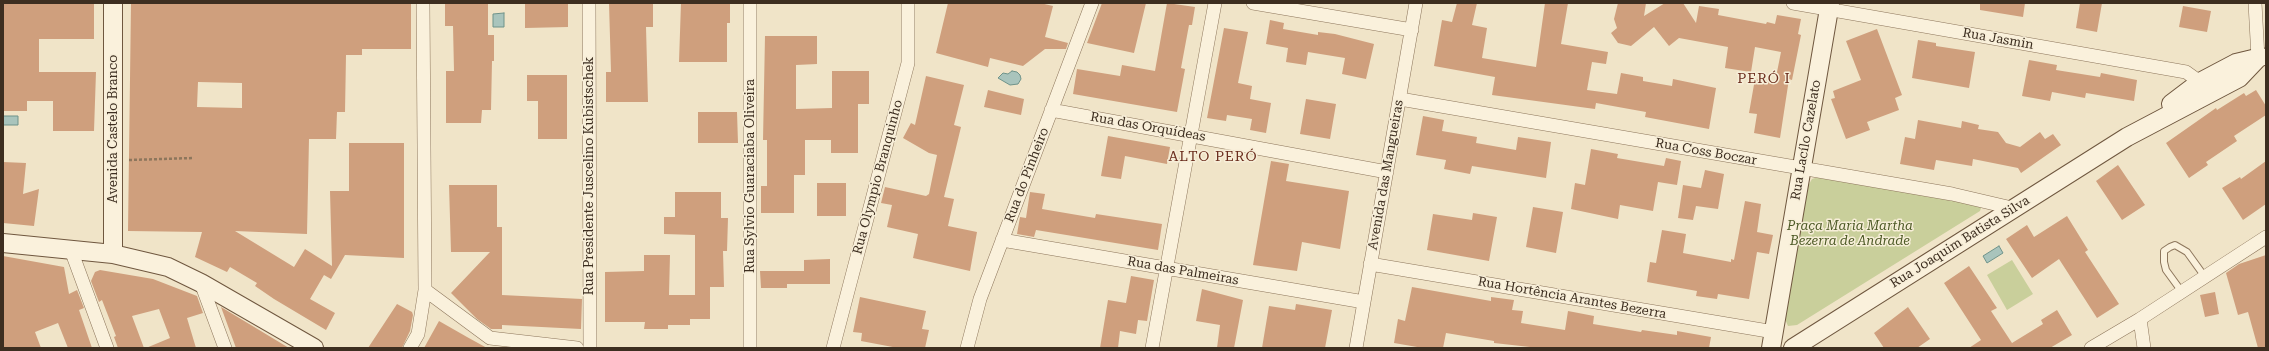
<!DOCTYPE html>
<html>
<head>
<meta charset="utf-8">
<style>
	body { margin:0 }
	#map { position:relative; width:2269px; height:351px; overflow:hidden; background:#f0e4c8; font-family:"Roboto Serif",serif }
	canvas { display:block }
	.frame { position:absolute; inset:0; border:4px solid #3d2e20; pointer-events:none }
</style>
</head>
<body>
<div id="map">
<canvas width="2269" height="351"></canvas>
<div class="frame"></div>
</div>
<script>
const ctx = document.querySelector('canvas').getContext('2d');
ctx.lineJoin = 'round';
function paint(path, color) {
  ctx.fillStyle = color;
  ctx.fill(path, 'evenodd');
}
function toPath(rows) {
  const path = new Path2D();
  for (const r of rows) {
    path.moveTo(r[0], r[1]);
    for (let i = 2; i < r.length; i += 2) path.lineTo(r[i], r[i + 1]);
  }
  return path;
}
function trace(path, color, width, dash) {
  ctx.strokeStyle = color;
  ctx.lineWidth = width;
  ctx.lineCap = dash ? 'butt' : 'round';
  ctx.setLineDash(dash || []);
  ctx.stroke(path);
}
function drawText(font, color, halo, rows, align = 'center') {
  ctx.font = font + ' "Roboto Serif",serif';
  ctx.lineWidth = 3;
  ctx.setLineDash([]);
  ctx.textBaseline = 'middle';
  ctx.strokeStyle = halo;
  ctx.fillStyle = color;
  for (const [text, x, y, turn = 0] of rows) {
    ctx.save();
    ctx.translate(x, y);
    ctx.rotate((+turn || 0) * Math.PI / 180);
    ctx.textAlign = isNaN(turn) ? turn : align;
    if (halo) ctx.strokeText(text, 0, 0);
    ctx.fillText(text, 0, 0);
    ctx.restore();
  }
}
paint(toPath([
	[1819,177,1980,205,1981,208,1980,211,1797,325,1788,326,1785,319,1808,186,1812,179],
	[2012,260,2033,294,2007,310,1987,275]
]), '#c9cf9b');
const water = toPath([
	[504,13,504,27,493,27,493,14,504,13],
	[1012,71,1017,72,1020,75,1021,79,1018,84,1010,85,998,78,1003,73,1008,74,1012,71],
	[3,116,18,116,18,125,3,125,3,116],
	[1999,246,2003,253,1987,263,1983,256,1999,246]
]);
paint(water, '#a9c4bc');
trace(water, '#6f938a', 1);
paint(toPath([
	[3,3,94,3,94,39,39,39,39,72,96,72,94,131,53,131,53,101,27,101,27,111,3,111],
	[131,3,411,3,411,49,362,49,362,55,346,55,345,112,337,112,336,139,309,139,307,234,235,231,294,267,305,249,332,266,330,191,349,191,349,143,404,143,404,258,345,255,331,279,324,275,310,299,335,313,326,330,274,299,255,286,257,283,230,267,227,272,195,257,202,232,128,231],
	[198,82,242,83,242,108,197,107],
	[445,3,488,3,488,35,494,35,494,61,492,61,491,110,482,110,481,123,446,123,446,71,454,71,453,26,445,26],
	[609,3,653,3,653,27,646,27,648,102,606,102,606,72,611,72],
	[681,3,730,3,730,23,727,23,727,62,679,62],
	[948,3,1040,3,1053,6,1045,37,1068,43,1066,49,1045,49,1023,66,990,58,988,67,936,53],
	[1102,3,1146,3,1134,53,1087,43],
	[1167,3,1195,7,1192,25,1189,25,1181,68,1185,69,1177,112,1073,94,1077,69,1120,76,1122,65,1155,71],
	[1457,3,1477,3,1472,25,1487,28,1482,58,1536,67,1545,3,1568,3,1561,44,1608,52,1606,64,1592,62,1587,90,1617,94,1621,73,1643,77,1643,81,1672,86,1673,79,1716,88,1709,129,1645,117,1646,112,1596,103,1595,109,1492,95,1495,77,1434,66,1442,20,1452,22],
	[1618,3,1646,3,1644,16,1665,3,1683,3,1696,23,1699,6,1719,9,1718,15,1766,24,1767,22,1775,24,1777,15,1801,19,1798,34,1801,35,1792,80,1789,79,1780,138,1754,133,1757,114,1749,113,1755,79,1775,82,1781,52,1755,47,1751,72,1725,68,1728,47,1679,38,1669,46,1654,27,1631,46,1618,43,1611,33,1617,28,1614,19],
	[1980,3,2025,3,2023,17,1980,10],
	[2080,3,2102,3,2097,32,2076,28],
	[525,4,568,4,568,27,525,28],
	[2183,6,2211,11,2207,32,2179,27],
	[1270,20,1284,23,1283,29,1318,35,1318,32,1335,34,1374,44,1366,79,1342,74,1345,58,1308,52,1306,65,1286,62,1288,48,1266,44],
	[1224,28,1248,32,1238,83,1252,86,1250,99,1271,103,1266,133,1250,130,1252,119,1227,115,1226,121,1207,118],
	[1877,29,1902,95,1895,98,1899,110,1867,122,1870,130,1846,139,1831,99,1835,98,1833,91,1861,80,1846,41],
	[765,36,817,36,817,64,796,65,796,109,832,108,832,71,869,71,869,104,858,104,858,153,831,153,831,140,805,140,805,175,794,175,794,213,761,213,761,186,767,186,767,140,763,140],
	[1918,40,1936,43,1936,46,1975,52,1969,88,1912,78],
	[2029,60,2057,65,2056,70,2100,77,2101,73,2137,80,2134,101,2086,93,2085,98,2052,92,2050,101,2022,96],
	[527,75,567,75,567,139,538,139,538,101,527,101],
	[926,76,964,85,954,125,961,127,944,197,954,199,948,226,977,232,970,271,913,258,918,234,887,227,892,205,881,203,885,187,926,196,929,194,937,155,929,153,903,138,911,123,915,125],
	[988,90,1024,99,1021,115,984,107],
	[2256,90,2266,106,2266,115,2234,136,2237,141,2206,162,2208,165,2189,178,2166,143,2216,108,2217,110,2244,93,2246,96],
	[1306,99,1336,104,1330,139,1300,134],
	[698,112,737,112,738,143,698,143],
	[1423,116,1444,120,1442,131,1477,137,1476,143,1516,150,1518,137,1551,142,1546,178,1472,166,1470,174,1444,169,1446,160,1416,155],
	[1918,120,1961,128,1962,121,1979,125,1978,129,1998,132,2006,143,2020,147,2040,132,2045,139,2053,134,2061,145,2021,173,2018,168,1973,159,1972,166,1936,160,1934,170,1900,164,1905,137,1915,139],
	[1108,136,1170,147,1167,164,1125,156,1121,179,1101,176],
	[1591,149,1618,154,1617,158,1664,166,1666,158,1681,161,1677,185,1658,182,1653,211,1620,205,1618,219,1571,209,1575,183,1585,185],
	[1271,161,1289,164,1286,181,1349,191,1340,249,1302,242,1297,271,1253,265],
	[2266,161,2266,204,2243,220,2222,188,2240,177,2241,179],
	[3,162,26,163,23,194,39,189,34,226,3,223],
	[2118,165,2145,205,2122,220,2096,181],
	[1705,170,1724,174,1718,209,1696,206,1693,220,1678,218,1683,185,1701,188],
	[817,183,846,183,846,216,817,216],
	[449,185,497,185,497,227,502,227,502,295,582,299,581,329,502,325,502,329,491,329,477,319,451,293,490,252,451,252],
	[675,192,721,192,721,218,728,218,727,251,723,251,724,287,710,287,710,319,690,319,690,325,668,325,668,329,644,329,645,322,605,322,605,272,644,271,644,255,670,255,669,295,695,295,695,235,664,234,664,217,675,217],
	[1030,192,1045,194,1042,209,1095,218,1096,214,1162,224,1158,250,1036,230,1034,237,1017,234,1020,217,1026,218],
	[1745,201,1761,204,1757,232,1773,235,1769,254,1757,252,1749,299,1718,294,1717,299,1696,296,1697,291,1647,282,1650,262,1656,263,1662,230,1686,234,1683,253,1731,262,1731,259,1734,260],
	[1533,207,1563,212,1556,253,1526,247],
	[1473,213,1497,217,1489,261,1427,250,1433,214,1472,220],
	[2067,216,2088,250,2085,252,2119,304,2097,318,2059,259,2032,278,2006,239,2027,225,2034,237],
	[2266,255,2266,348,2258,348,2248,312,2238,315,2226,273,2239,264],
	[3,256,64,267,69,294,77,290,84,308,79,310,92,348,68,348,58,323,35,332,41,348,3,348],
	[830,259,830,284,787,284,787,288,761,288,760,271,804,271,804,260],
	[1969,266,1997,308,1991,311,2012,343,2043,324,2041,320,2057,310,2072,335,2050,348,1969,348,1981,340,1944,283],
	[100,270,153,279,197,296,203,313,187,318,196,348,146,348,170,338,159,309,132,316,144,348,118,348,114,337,116,336,102,300,99,302,91,281,95,272],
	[1131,276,1154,280,1147,321,1138,320,1136,334,1120,331,1118,348,1100,348,1108,300,1126,303],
	[1412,287,1491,301,1491,297,1514,300,1512,310,1523,311,1521,323,1565,330,1568,311,1594,316,1593,324,1641,332,1642,330,1677,335,1677,331,1711,337,1709,348,1539,348,1494,343,1494,341,1446,333,1443,348,1423,348,1394,343,1398,319,1405,321],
	[1202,289,1243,300,1234,348,1217,348,1220,325,1196,321],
	[2215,292,2219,314,2205,317,2200,295],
	[860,297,926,311,922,329,929,330,925,348,898,348,861,341,862,333,853,332],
	[397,304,412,312,413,315,410,331,402,348,368,348],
	[1296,304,1332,310,1325,348,1262,348,1269,306,1295,310],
	[221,307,289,348,236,348],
	[1908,307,1930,339,1917,348,1884,348,1874,333],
	[439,321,467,337,487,348,424,348]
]), '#cf9f7d');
const lane = toPath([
	[2182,292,2166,270,2164,262,2164,251,2170,247,2175,245,2187,252,2205,277]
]);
const street = toPath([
	[589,3,590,348],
	[1253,3,1412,30],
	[1793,3,2186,72,2200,82],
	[2255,3,2258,58],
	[1400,99,1952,194,2012,208],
	[1051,110,1387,172],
	[1002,240,1364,302],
	[71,250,107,348],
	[1370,264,1774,332],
	[201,283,225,348],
	[425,290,490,338,577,348],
	[2140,319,2144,348],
	[410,348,418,334,425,290,423,3],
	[750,348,750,3],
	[833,348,908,63,908,3],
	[967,348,980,299,1092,3],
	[1152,348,1215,3],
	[1356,348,1416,3],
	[2091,348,2140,319,2266,237]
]);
const secondary = toPath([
	[2171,104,2200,82,2236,63,2261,57],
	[3,243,113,254,168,267,201,283,314,348],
	[113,254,113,3],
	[1771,348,1830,3],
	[1793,348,2127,137,2239,78,2258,58]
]);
trace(lane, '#8d765c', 8);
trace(street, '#8d765c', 14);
trace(secondary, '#6f573f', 20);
trace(toPath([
	[129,160,194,158]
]), '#8d765c', 2.5, [3, 2]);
trace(lane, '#faf1dc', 6);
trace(street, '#faf1dc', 13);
trace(secondary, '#faf1dc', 18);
drawText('13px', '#3d2e20', '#f7eed8', [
	["Rua Jasmin",1998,39,10],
	["Rua das Orquídeas",1148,127,10],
	["Avenida Castelo Branco",113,129,-90],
	["Rua Lacílo Cazelato",1806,140,-80],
	["Rua Coss Boczar",1706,152,10],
	["Rua do Pinheiro",1027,175,-69],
	["Avenida das Mangueiras",1386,175,-80],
	["Rua Presidente Juscelino Kubistschek",589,176,-90],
	["Rua Sylvio Guaraciaba Oliveira",750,176,-90],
	["Rua Olympio Branquinho",878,177,-75],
	["Rua Joaquim Batista Silva",1960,242,-32],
	["Rua das Palmeiras",1183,271,10],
	["Rua Hortência Arantes Bezerra",1572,298,10]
]);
drawText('italic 13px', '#4d5a26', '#f7eed8', [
	["Praça Maria Martha",1850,226],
	["Bezerra de Andrade",1850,241]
]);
ctx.letterSpacing = '1px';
drawText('14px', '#6b2e1e', '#f7eed8', [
	["PERÓ I",1764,79],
	["ALTO PERÓ",1213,157]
]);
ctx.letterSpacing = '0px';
</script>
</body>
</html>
